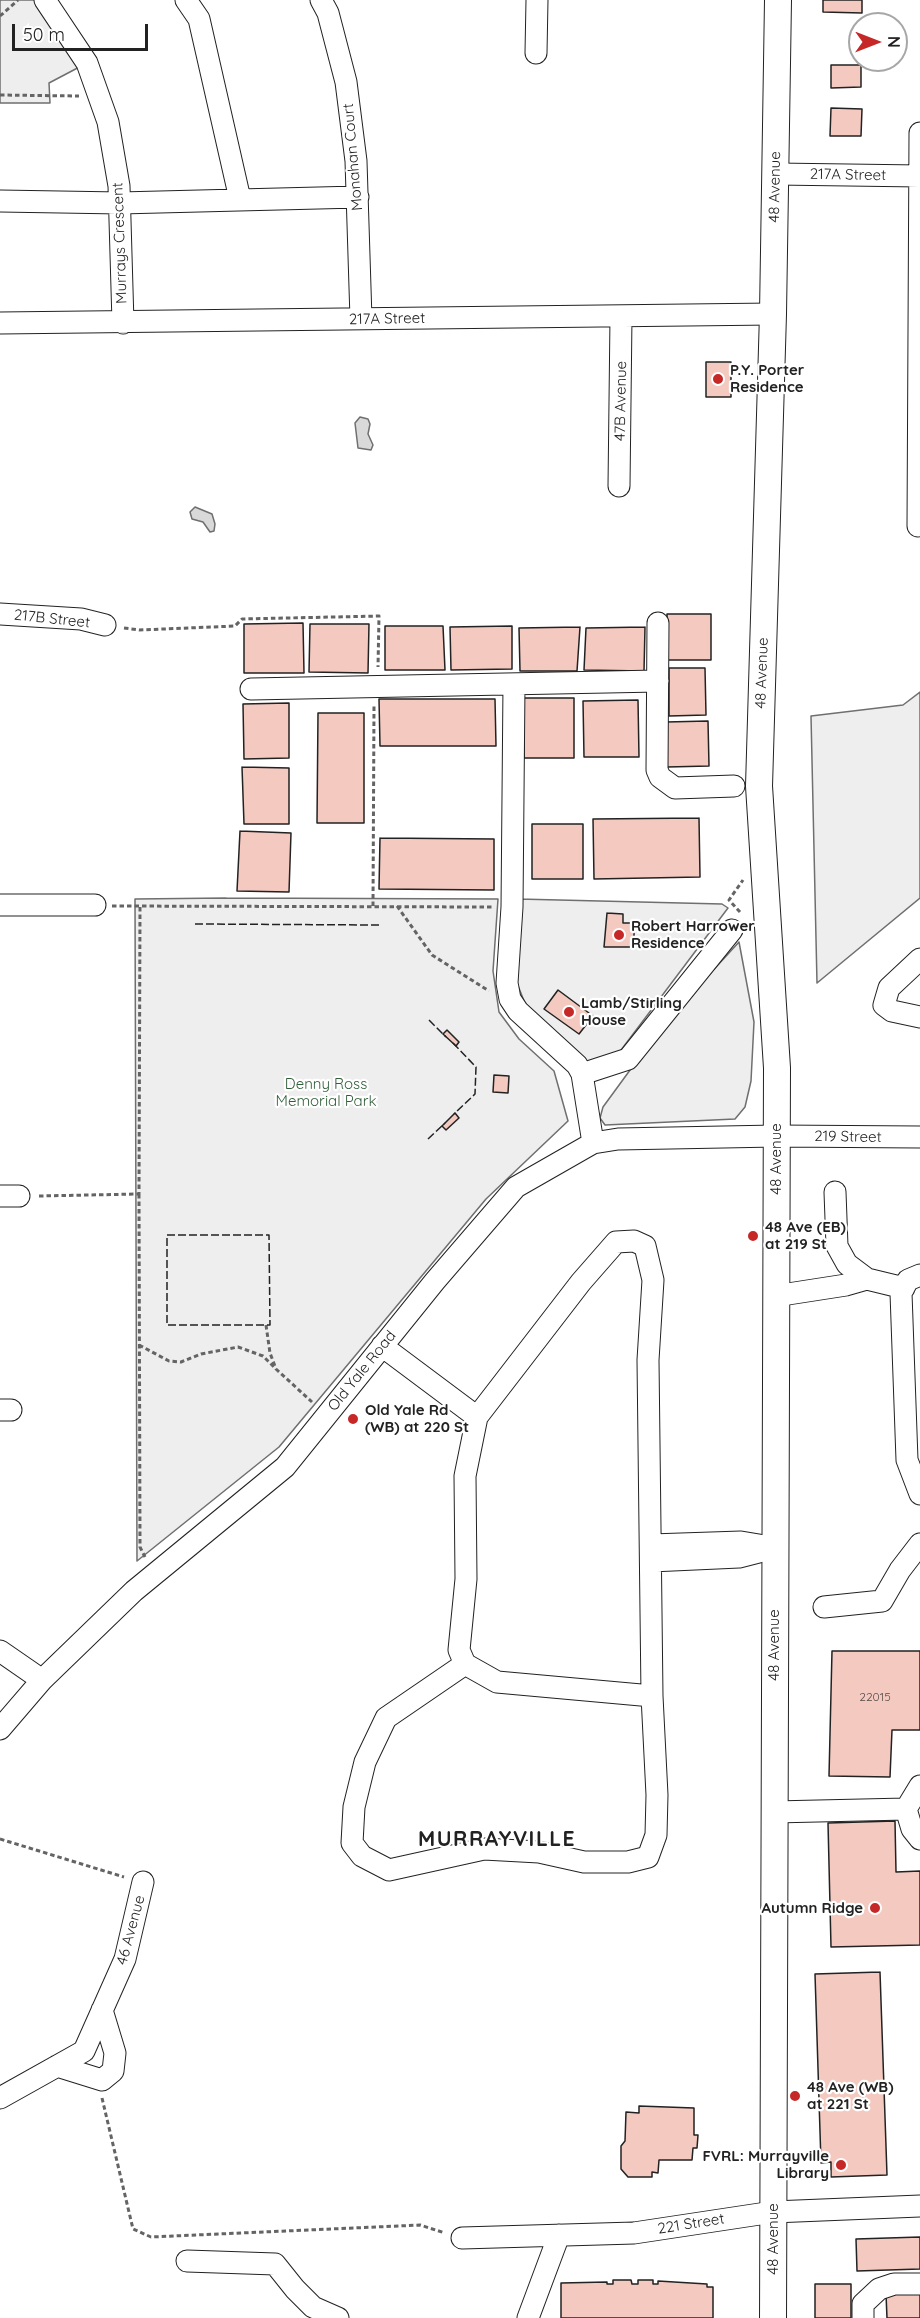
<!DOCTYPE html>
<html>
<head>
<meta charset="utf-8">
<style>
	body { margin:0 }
	#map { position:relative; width:920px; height:2318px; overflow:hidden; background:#fff; font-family:Quicksand,sans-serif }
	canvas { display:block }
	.north { position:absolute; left:848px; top:12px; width:60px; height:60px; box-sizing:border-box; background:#fff; border:2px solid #a7a7a7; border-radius:50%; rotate:90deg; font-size:16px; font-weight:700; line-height:24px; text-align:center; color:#222 }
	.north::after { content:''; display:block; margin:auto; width:21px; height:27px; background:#c62828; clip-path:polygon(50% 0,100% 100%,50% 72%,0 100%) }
	.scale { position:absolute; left:12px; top:24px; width:136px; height:27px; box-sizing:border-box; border:3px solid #222; border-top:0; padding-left:8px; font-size:18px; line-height:21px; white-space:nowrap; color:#222; -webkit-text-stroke:4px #fff; paint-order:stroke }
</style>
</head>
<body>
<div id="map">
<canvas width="920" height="2318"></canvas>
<div class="north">N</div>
<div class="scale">50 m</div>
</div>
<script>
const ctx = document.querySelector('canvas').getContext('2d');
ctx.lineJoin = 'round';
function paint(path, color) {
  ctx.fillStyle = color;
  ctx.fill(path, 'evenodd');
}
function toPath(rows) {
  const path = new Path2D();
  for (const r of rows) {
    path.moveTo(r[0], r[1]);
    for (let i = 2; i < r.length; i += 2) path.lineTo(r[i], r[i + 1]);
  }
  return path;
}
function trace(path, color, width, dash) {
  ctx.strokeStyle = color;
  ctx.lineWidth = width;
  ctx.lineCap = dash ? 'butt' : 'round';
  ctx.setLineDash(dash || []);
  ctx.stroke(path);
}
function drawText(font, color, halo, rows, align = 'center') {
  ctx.font = font + ' Quicksand,sans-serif';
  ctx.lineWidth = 4.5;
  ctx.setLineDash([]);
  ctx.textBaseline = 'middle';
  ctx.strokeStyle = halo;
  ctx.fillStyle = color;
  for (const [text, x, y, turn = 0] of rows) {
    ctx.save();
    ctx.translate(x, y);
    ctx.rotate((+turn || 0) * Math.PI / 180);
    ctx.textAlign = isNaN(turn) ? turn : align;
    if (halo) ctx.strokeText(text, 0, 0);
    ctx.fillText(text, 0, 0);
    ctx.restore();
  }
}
const green = toPath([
	[0,0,45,0,87,63,49,83,50,103,0,103,0,0],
	[920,692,920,898,817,983,811,716,903,705,920,692],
	[226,898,498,899,493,971,499,1012,519,1039,554,1071,568,1121,486,1199,279,1447,137,1561,135,899,226,898],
	[518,899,722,904,728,908,603,1074,565,1046,528,1011,513,973,518,899],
	[739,942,754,1022,751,1081,745,1107,735,1119,605,1125,600,1118,603,1107,663,1025,739,942]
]);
paint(green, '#eee');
trace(green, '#6f6f6f', 1.5);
const water = toPath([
	[360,417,368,419,370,424,368,434,373,445,371,450,358,448,355,423,360,417],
	[195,507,212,514,215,524,214,531,210,532,203,522,192,519,190,512,195,507]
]);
paint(water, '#d9d9d9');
trace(water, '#6f6f6f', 1.5);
const building = toPath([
	[823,0,862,0,862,13,823,12,823,0],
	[831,65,861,65,861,87,831,88,831,65],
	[831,108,862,109,861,136,830,136,831,108],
	[706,362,731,362,731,397,706,397,706,362],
	[667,614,711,614,711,660,667,660,667,614],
	[303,623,304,673,244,673,244,624,303,623],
	[310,624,369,624,368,673,309,672,310,624],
	[385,626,443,626,445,670,385,670,385,626],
	[512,626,512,669,451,670,450,627,512,626],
	[580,627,577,671,520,671,519,628,580,627],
	[645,627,644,671,584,670,586,628,645,627],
	[669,668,705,668,706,715,669,716,669,668],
	[524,698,574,698,574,758,524,758,524,698],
	[379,699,495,699,496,746,380,746,379,699],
	[638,700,639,757,584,757,583,701,638,700],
	[289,703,289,758,244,759,243,704,289,703],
	[318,713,364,713,364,823,317,823,318,713],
	[708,721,709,766,667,767,666,722,708,721],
	[242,767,289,768,289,824,244,824,242,767],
	[699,818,700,877,594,879,593,819,699,818],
	[532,824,583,824,583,879,532,879,532,824],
	[240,831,291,833,289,892,237,891,240,831],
	[380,838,494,839,494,890,379,889,380,838],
	[607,913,623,914,623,923,634,923,634,947,604,947,607,913],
	[558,990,593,1016,579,1034,544,1009,558,990],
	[447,1030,459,1042,456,1046,443,1034,447,1030],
	[494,1075,509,1076,508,1093,493,1092,494,1075],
	[455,1113,459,1118,446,1130,442,1126,455,1113],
	[832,1651,920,1651,920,1730,892,1730,890,1777,829,1776,832,1651],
	[895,1821,896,1872,920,1871,920,1945,831,1947,828,1823,895,1821],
	[880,1972,887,2175,831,2177,831,2162,821,2163,815,1974,880,1972],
	[639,2106,694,2108,694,2135,698,2135,697,2148,693,2148,692,2160,659,2160,658,2173,652,2172,652,2177,628,2177,621,2169,621,2146,625,2141,626,2112,639,2113,639,2106],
	[920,2237,920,2269,857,2271,856,2239,920,2237],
	[613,2280,631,2280,632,2284,638,2284,638,2280,653,2280,653,2284,658,2284,658,2281,707,2284,707,2287,713,2287,713,2318,561,2318,561,2283,607,2282,607,2284,613,2284,613,2280],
	[815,2284,851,2284,851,2318,815,2318,815,2284],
	[920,2293,920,2318,887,2318,886,2294,920,2293]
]);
paint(building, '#f3c9c0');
trace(building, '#222', 1.5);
const minor = toPath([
	[45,0,87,63,108,122,119,186,123,323],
	[186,0,199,19,240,199],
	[321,0,328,13,346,82,356,161,361,319],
	[536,53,537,0],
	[776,174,920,176],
	[0,201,120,203,358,197],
	[0,323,773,314],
	[619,486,621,317],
	[918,526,920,133],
	[0,614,81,619,105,625],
	[658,623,657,770,660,777,675,788,734,786],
	[514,684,512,907,507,983,510,999,518,1011,577,1065,582,1074],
	[251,689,658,681],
	[0,905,95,905],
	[920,959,889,988,884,1005,892,1011,920,1017],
	[593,1143,582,1074,628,1059,732,930],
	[835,1192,837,1246,847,1264,867,1279],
	[0,1196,19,1196],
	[920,1275,908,1280,901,1293,907,1460,920,1494],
	[775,1296,846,1285,867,1279,904,1288],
	[382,1346,477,1417,465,1476,466,1579,459,1650,465,1664,497,1682,652,1696,648,1360,653,1280,645,1246,634,1241,616,1242,581,1282,477,1417],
	[0,1410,11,1410],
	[651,1545,741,1542,765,1546],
	[651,1561,739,1557,774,1548],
	[824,1607,882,1601,900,1570,920,1544],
	[0,1651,42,1680],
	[465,1664,386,1718,365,1762,354,1807,352,1843,362,1856,389,1870,484,1849,539,1852,584,1862,628,1862,648,1857,656,1835,657,1795,652,1696],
	[0,1729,42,1680,134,1591,285,1467,435,1281,516,1187,593,1143,618,1139,776,1136,920,1137],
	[920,1786,906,1809,912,1829,920,1839],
	[774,1812,906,1809],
	[57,2066,102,2080,113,2071,115,2053,102,2010],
	[0,2098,84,2051,125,1959,143,1882],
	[462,2238,634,2233,773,2212,920,2206],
	[187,2261,275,2264,295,2289,313,2307,338,2318],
	[528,2318,559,2235],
	[863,2318,863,2304,879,2289,894,2284,920,2284]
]);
const major = toPath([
	[773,2318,777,1068,759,786,773,314,778,0]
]);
trace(minor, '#222', 23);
trace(major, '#222', 28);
trace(toPath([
	[0,16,18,0],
	[0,95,79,96],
	[124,628,139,630,235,626,242,619,379,616,378,667],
	[112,906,493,907],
	[373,906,374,706],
	[397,906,432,955,489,991],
	[740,912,729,900,743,880],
	[139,1194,140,1547,145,1557],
	[39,1196,139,1194,140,906],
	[266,1325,270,1353,276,1369,312,1402],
	[139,1345,169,1361,181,1362,201,1354,238,1347,263,1356,276,1369],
	[0,1839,124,1877],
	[102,2098,133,2229,151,2237,420,2225,445,2233]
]), '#646464', 3, [4.5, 3]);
trace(minor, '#fff', 21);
trace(major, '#fff', 26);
trace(toPath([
	[195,924,379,925],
	[429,1020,446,1037],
	[453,1043,476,1067,475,1094,454,1114],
	[428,1139,445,1123],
	[167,1235,269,1235,270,1325,167,1325,167,1235]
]), '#222', 1.5, [8, 3]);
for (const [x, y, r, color] of [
	[718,379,6,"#c62828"],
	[619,935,6,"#c62828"],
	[569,1012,6,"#c62828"],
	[753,1236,6,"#c62828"],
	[353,1419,6,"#c62828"],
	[875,1908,6,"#c62828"],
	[795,2096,6,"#c62828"],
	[841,2165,6,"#c62828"]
]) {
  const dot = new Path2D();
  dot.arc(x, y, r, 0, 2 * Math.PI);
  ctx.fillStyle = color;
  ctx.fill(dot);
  trace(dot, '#fff', 2);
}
drawText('12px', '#564c4a', null, [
	["22015",875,1697]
]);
drawText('15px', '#222', '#fff', [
	["Monahan Court",353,157,-95],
	["217A Street",848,175,1],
	["48 Avenue",775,187,-89],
	["Murrays Crescent",120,243,-92],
	["217A Street",387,319,-1],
	["47B Avenue",621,401,-89],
	["217B Street",52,619,6],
	["48 Avenue",762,673,-88],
	["219 Street",848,1137,1],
	["48 Avenue",776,1159,-90],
	["Old Yale Road",362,1371,-51],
	["48 Avenue",774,1645,-90],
	["46 Avenue",131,1930,-75],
	["221 Street",691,2224,-9],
	["48 Avenue",773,2239,-90]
]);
drawText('bold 15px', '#222', '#fff', [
	["P.Y. Porter",730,370],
	["Residence",730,387],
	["Robert Harrower",631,926],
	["Residence",631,943],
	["Lamb/Stirling",581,1003],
	["House",581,1020],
	["48 Ave (EB)",765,1227],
	["at 219 St",765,1244],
	["Old Yale Rd",365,1410],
	["(WB) at 220 St",365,1427],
	["Autumn Ridge",863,1908,"right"],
	["48 Ave (WB)",807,2087],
	["at 221 St",807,2104],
	["FVRL: Murrayville",829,2156,"right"],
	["Library",829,2173,"right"]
], 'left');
drawText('15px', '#2f5e38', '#fff', [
	["Denny Ross",326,1084],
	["Memorial Park",326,1101]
]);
ctx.letterSpacing = '1.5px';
drawText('bold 21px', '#222', '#fff', [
	["MURRAYVILLE",497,1840]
]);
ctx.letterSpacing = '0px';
</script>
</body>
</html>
